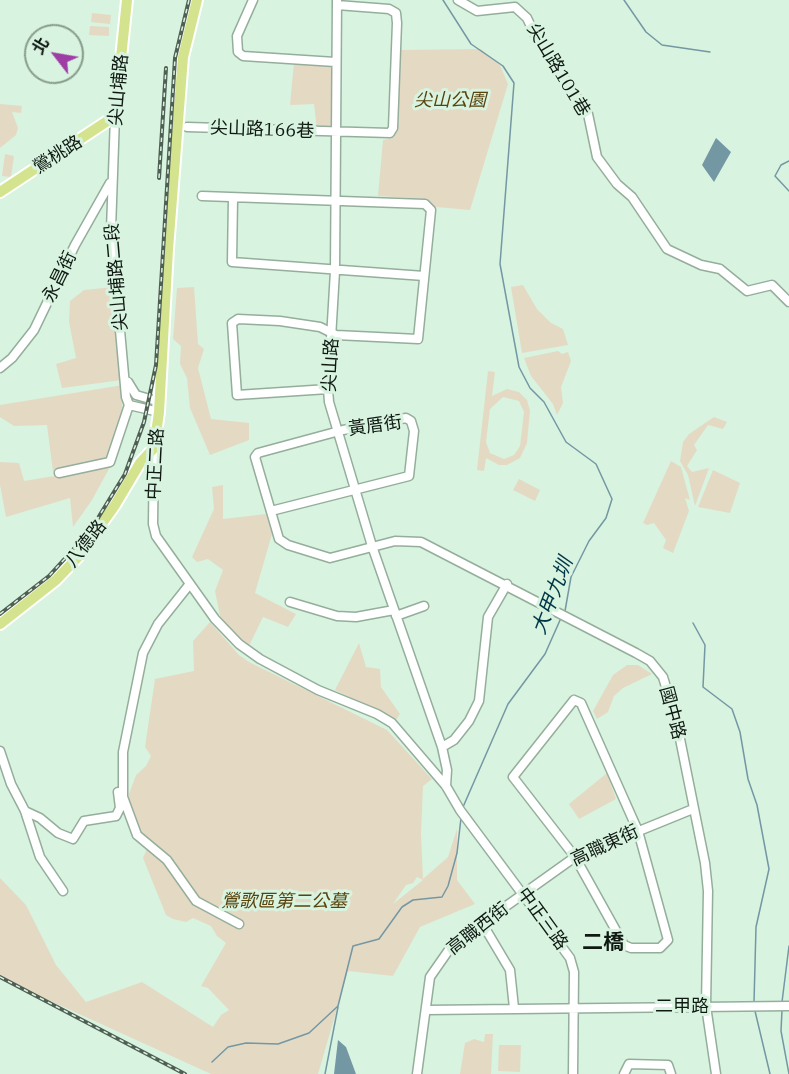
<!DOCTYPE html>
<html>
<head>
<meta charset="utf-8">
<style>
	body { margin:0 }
	#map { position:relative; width:789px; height:1074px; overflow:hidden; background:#d8f3df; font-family:"IBM Plex Serif","Noto Sans TC",serif }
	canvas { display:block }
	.north { position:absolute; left:24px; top:24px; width:60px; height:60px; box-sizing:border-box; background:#d8f3df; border:2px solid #889c8d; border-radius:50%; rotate:301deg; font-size:16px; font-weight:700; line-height:24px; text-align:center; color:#0f1912 }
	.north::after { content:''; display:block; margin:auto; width:21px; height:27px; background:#9e3ea5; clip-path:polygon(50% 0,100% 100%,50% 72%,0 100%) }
</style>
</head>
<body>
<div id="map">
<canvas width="789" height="1074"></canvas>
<div class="north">北</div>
</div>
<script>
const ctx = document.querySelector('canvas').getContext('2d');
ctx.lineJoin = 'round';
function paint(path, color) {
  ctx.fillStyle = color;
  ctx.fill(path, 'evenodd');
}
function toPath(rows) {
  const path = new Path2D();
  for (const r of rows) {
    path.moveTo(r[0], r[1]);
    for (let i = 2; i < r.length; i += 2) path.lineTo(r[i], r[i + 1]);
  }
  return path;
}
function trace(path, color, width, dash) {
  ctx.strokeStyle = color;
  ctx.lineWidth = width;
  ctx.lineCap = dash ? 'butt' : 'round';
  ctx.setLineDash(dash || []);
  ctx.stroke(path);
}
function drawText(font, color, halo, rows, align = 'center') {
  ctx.font = font + ' "IBM Plex Serif","Noto Sans TC",serif';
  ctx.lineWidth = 6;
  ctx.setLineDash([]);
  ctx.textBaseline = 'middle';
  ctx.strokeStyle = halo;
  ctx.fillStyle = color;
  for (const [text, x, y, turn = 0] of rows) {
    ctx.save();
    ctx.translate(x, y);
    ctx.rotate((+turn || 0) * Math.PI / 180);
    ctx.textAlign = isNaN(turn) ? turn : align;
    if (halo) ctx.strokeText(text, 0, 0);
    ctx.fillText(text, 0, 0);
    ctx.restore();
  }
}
paint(toPath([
	[92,13,111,15,110,24,91,22],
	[90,26,109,27,109,36,89,35],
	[481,49,500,65,508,84,470,210,436,207,427,199,378,196,383,140,393,138,398,131,400,50],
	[294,62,333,63,334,130,317,130,314,104,290,105],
	[0,104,22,106,21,113,12,112,18,128,16,135,0,148],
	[5,154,14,156,11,177,2,176],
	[523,285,537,309,551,323,563,329,568,345,522,353,511,287],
	[114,287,122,380,62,388,56,364,76,358,69,322,70,301,84,290],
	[194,287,198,344,204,349,198,368,211,419,249,423,249,440,210,455,190,408,187,378,180,364,181,346,173,339,177,288],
	[558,351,562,354,568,352,571,361,561,387,563,403,557,415,553,404,531,376,524,358],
	[488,371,495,372,492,396,507,389,519,392,527,400,530,411,527,443,520,458,507,465,499,465,486,458,484,471,477,470],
	[503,397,519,401,524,412,520,446,514,455,504,459,490,453,486,442,490,409],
	[123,385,122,412,105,462,53,472,47,425,14,426,0,417,0,405],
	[714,417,727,422,723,429,708,425,694,445,697,450,687,466,692,472,709,468,695,506,688,475,680,461,683,442,689,434],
	[671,461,681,467,690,500,685,498,689,511,673,553,663,548,666,540,654,523,647,525,643,523],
	[0,462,19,463,24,481,110,467,92,500,73,527,70,498,6,517,0,485],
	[713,470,740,483,730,513,698,507],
	[519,479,540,490,535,501,513,490],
	[223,485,223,519,266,514,272,534,255,593,296,614,288,627,263,617,249,646,235,637,220,616,215,591,223,570,208,559,197,562,192,557,214,509,212,487],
	[210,622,239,655,249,662,387,730,432,779,423,786,421,834,423,879,448,857,457,829,457,880,475,904,420,927,393,976,348,971,318,1074,211,1074,0,978,0,878,26,905,56,965,86,1002,142,982,213,1027,221,1015,229,1010,208,988,201,986,226,943,217,936,211,926,193,918,186,922,173,919,166,915,143,858,149,844,143,839,126,802,136,775,146,766,151,756,145,747,155,679,194,671,193,641],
	[417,877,423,880,393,904,406,885,413,883],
	[359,643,366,667,380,669,381,687,400,714,396,720,335,690],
	[627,665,638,665,652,674,623,688,614,696,608,712,597,719,593,711,613,675],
	[607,773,616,799,579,819,569,804],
	[485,1034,493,1034,491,1074,460,1074,465,1043,474,1039,484,1042],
	[499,1045,521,1045,520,1072,498,1071]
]), '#e4dac4');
paint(toPath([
	[716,138,731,152,714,182,702,165],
	[338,1040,346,1047,356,1074,334,1074]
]), '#7497a4');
trace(toPath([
	[443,0,471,44,503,66,514,83,500,264,519,367,530,388,544,402,566,442,596,464,612,499,606,518,589,541,571,577,565,611],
	[624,0,646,32,662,45,710,52],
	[789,161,781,165,775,176,789,191],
	[693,623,705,645,703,687,732,709,740,732,748,779,757,805,769,869,756,927,754,1002],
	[463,807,508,704,545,654,561,618],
	[782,1002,789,946],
	[782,1010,781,1031,789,1074],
	[755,1011,770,1074],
	[212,1062,228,1047,246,1043,278,1044,309,1033,338,1006,353,946,379,939,402,907,413,900,442,897,448,886,457,853,461,818],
	[325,1074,338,1007]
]), '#7497a4', 1.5);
const minor = toPath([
	[253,0,237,36,238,52,243,56,335,62],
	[337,0,335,271,328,389,329,402,372,546,442,747,447,770,446,786],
	[458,0,477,11,515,7,527,18,534,33,588,114,597,157,617,184,632,197,667,249,701,265,720,269,747,291,772,285,789,302],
	[115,116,111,230,126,397,129,405,159,412],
	[187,127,390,133,393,128,397,23,396,13,389,9,337,5],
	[202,196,425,204,431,210,418,339,336,335,320,327,280,321,238,319,232,323,237,395,328,389],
	[233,198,232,262,424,276],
	[0,368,12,358,34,330,75,245,110,183],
	[128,382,136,395,160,402],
	[154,448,153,524,156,536,215,619,239,644,260,659,318,690,377,714,392,723,446,786,460,810,570,958,574,972,573,1074],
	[59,473,110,462,129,405],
	[271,511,409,476,414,431,411,421,406,418,343,430,258,453,255,457,279,539,288,545,330,558,395,541,421,542,636,653,650,661,663,677,677,724,705,863,708,891,706,1006,716,1074],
	[189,585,158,624,143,653,123,752,123,797,137,835,167,860,196,901,239,924],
	[290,602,337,616,356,617,394,610],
	[396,616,424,606],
	[574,700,581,703,638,831,668,940,660,948,631,948,624,945,575,857,513,777,574,700],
	[442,747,454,740,469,721,479,701,488,617,507,584],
	[0,751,11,784,25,811,40,857,63,891],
	[25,811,40,818,58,833,73,839,84,821,116,816,120,808,118,792],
	[482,923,510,970,514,1008],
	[426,1010,789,1006],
	[417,1074,430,977,453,944,575,857,693,809],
	[624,1074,629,1064,668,1065,671,1074]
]);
const major = toPath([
	[0,192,115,116,127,0],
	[0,624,56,580,78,557,115,505,140,463,154,448,159,412,168,249,183,57,197,0]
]);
trace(minor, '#94ae9b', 11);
trace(major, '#fff', 14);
trace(minor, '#fff', 8);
trace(major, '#d4e48e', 10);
const rail = toPath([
	[159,178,166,68],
	[0,614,49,576,90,531,125,474,144,422,156,365,175,58,189,0],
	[0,977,185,1074]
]);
trace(rail, '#505f54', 4);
trace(rail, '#d8f3df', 1.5, [4.5]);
drawText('18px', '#0f1912', '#d8f3df', [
	["尖山路101巷",558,70,59],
	["尖山埔路",119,90,-85],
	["尖山路166巷",262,130,2],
	["鶯桃路",58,155,-33],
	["永昌街",60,277,-64],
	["尖山埔路二段",117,277,-95],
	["尖山路",331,365,-87],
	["黃厝街",375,426,-8],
	["中正二路",156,464,-87],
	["八德路",86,544,-52],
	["國中路",672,713,75],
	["高職東街",605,846,-25],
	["中正三路",542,919,54],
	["高職西街",478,929,-38],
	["二甲路",682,1007]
]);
drawText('italic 18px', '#58430d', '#d8f3df', [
	["尖山公園",450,101],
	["鶯歌區第二公墓",284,902]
]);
drawText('italic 20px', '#003747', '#d8f3df', [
	["大甲九圳",553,596,-69]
]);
drawText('bold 21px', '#0f1912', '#d8f3df', [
	["二橋",603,943]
]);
</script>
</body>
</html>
